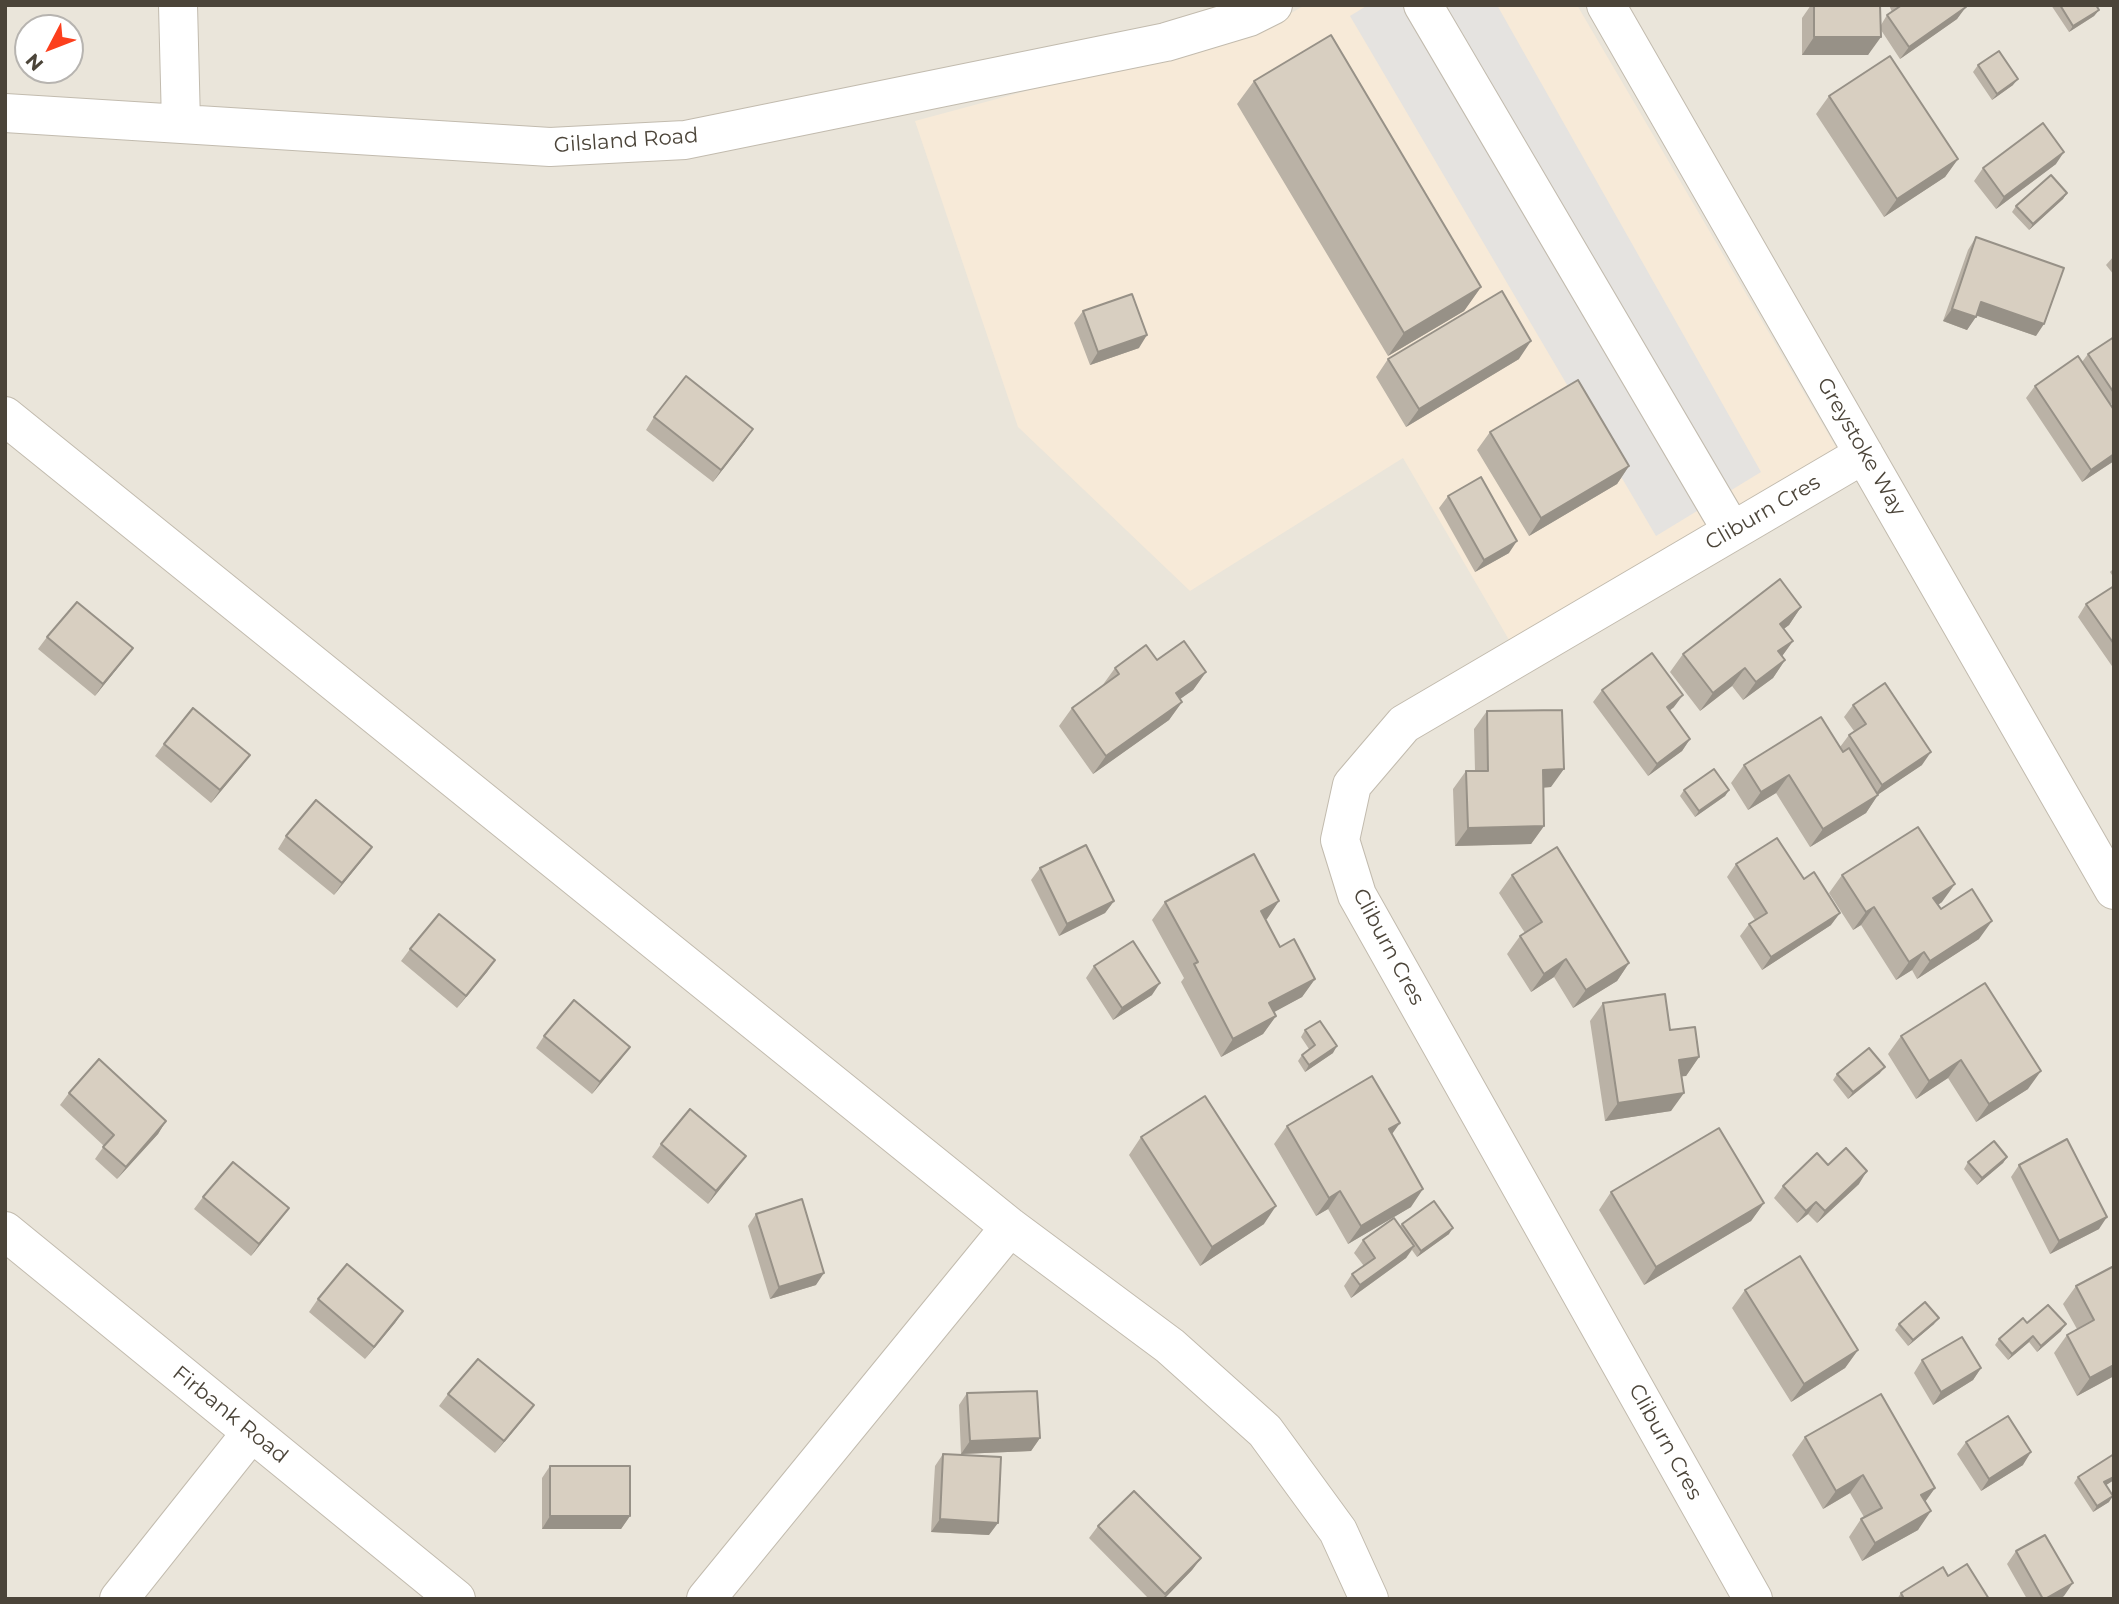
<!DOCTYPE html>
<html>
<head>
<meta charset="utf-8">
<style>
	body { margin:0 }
	#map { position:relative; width:2119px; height:1604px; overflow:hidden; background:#f6f3ec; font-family:Montserrat,sans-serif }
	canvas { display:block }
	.frame { position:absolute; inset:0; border:7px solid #4b4439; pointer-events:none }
	.north { position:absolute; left:14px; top:14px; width:70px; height:70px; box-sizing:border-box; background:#fff; border:2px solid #b7b4b0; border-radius:50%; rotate:228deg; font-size:19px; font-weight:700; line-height:28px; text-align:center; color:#4b4439 }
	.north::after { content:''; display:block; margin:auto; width:24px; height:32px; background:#fc3f1d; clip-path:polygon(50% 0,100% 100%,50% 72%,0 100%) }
</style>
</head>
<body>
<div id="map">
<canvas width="2119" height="1604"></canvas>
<div class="frame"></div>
<div class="north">N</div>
</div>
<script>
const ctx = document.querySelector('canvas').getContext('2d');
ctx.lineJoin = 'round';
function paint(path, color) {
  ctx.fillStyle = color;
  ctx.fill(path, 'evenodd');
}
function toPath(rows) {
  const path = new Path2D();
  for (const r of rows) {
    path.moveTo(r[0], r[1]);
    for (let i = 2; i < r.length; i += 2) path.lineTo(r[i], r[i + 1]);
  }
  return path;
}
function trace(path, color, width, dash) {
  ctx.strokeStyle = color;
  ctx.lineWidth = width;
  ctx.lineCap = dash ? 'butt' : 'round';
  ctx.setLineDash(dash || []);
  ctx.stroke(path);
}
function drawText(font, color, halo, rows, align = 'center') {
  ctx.font = font + ' Montserrat,sans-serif';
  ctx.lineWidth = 5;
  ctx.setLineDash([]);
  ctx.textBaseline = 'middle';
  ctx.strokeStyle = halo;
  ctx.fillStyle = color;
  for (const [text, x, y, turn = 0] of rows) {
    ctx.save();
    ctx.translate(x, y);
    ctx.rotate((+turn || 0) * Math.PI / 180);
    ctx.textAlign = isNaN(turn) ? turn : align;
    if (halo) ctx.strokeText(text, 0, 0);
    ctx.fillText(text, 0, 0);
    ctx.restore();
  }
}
paint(toPath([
	[5,5,2114,5,2114,1599,5,1599],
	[28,28,70,28,70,70,28,70]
]), '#eae5da');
paint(toPath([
	[1305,5,1577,5,1840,454,1512,645,1403,458,1190,591,1018,427,915,121,1171,52,1262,30]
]), '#f7ead8');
paint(toPath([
	[1368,5,1497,5,1761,472,1656,536,1350,16]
]), '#e5e3e0');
const minor = toPath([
	[178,5,181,123],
	[1423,5,1732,531],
	[1606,5,2114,890],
	[5,113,550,147,685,140,1166,42,1249,17,1273,5],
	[5,416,1010,1227,1170,1346,1265,1431,1338,1531,1369,1599],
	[5,1231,456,1599],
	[119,1599,251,1433],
	[706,1599,1010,1227],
	[1753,1599,1357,895,1340,840,1352,785,1404,724,1864,454]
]);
trace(minor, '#c2bbae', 40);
trace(minor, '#fff', 38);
paint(toPath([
	[1811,5,1880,5,1881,25,1887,15,1892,12,1889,5,1965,5,1957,19,1900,59,1881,30,1868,55,1802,55,1802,18],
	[2051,5,2096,5,2099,10,2094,16,2069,32],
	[1978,65,2013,85,1992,100,1973,72],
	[1254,81,1481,287,1464,311,1388,356,1237,104],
	[1829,96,1958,159,1945,177,1884,217,1816,114],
	[2056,164,1996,209,1974,181,1983,168],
	[2067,193,2063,199,2029,230,2012,212,2016,206],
	[1976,237,2036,336,1976,315,1967,330,1943,321,1968,250],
	[2114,256,2114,275,2106,265],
	[1083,311,1139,348,1090,365,1074,323],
	[2114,337,2114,402,2110,405,2114,461,2082,482,2026,398,2035,386,2082,362,2088,354],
	[1388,359,1519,359,1406,427,1376,377],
	[654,417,745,441,713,482,646,430],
	[1490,432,1629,466,1617,484,1529,536,1477,450],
	[1448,496,1509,553,1475,572,1439,508],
	[2114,568,2114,578,2110,572],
	[2114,586,2114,669,2078,617,2086,604],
	[1801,607,1789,625,1783,629,1793,641,1782,656,1785,660,1773,678,1743,700,1732,686,1700,711,1670,672,1683,654],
	[47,637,133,648,95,696,38,649],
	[1157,660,1206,672,1193,690,1180,699,1182,702,1169,720,1093,774,1059,726,1072,708,1102,686,1115,668],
	[1602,690,1674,707,1669,711,1690,739,1682,751,1648,776,1593,702],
	[1853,705,1922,765,1878,794,1866,813,1810,847,1776,793,1748,810,1731,783,1744,765,1840,747,1849,735,1854,731,1844,717],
	[1487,711,1551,787,1543,788,1544,826,1531,844,1455,846,1453,789,1466,771,1475,771,1474,729],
	[164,744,250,755,241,767,211,803,155,756],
	[1684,790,1729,790,1725,796,1695,817,1680,796],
	[286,836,372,847,363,859,334,895,278,849],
	[1736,864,1804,879,1831,925,1762,970,1740,936,1749,924,1755,920,1727,877],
	[1040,868,1114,901,1105,913,1059,936,1031,880],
	[1512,875,1629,963,1617,981,1573,1008,1554,977,1531,992,1507,954,1520,936,1525,933,1499,893],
	[1842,875,1942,902,1938,905,1941,909,1979,939,1917,979,1912,970,1896,980,1861,925,1853,930,1829,893],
	[1279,901,1265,920,1280,947,1315,979,1302,997,1273,1012,1276,1016,1263,1034,1221,1057,1181,982,1184,978,1152,920,1165,902],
	[410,949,495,960,457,1008,401,961],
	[1094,966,1152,995,1113,1020,1086,978],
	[1603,1003,1670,1030,1699,1057,1686,1076,1681,1076,1671,1111,1605,1121,1590,1021],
	[1305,1030,1333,1053,1305,1072,1298,1061,1302,1055,1309,1049,1301,1037],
	[544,1036,621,1059,592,1094,536,1048],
	[1901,1036,2028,1089,1976,1122,1948,1078,1916,1099,1888,1054],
	[1880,1073,1848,1099,1833,1080,1837,1074],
	[69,1093,166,1121,158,1134,117,1179,95,1159,104,1146,60,1105],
	[1287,1126,1392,1134,1411,1207,1348,1244,1328,1209,1316,1216,1274,1144],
	[1141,1137,1264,1224,1200,1266,1129,1155],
	[661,1144,737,1168,708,1204,652,1157],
	[2007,1157,2003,1163,1977,1185,1964,1169,1968,1162],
	[1828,1165,1859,1184,1817,1223,1808,1214,1797,1223,1774,1198,1783,1186],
	[2019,1165,2099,1229,2050,1254,2011,1177],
	[1611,1192,1764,1203,1751,1221,1644,1285,1599,1210],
	[203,1197,280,1220,251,1256,194,1209],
	[756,1214,816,1285,770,1299,748,1226],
	[1402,1224,1449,1234,1417,1257,1412,1250,1406,1258,1351,1298,1344,1286,1352,1274,1364,1266,1354,1253,1363,1240,1400,1226],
	[2114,1266,2114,1376,2077,1396,2054,1353,2067,1335,2077,1329,2063,1304,2076,1286],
	[1745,1290,1858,1350,1845,1368,1791,1402,1732,1308],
	[318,1299,403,1311,365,1359,309,1312],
	[2027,1323,2061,1331,2037,1352,2029,1342,2008,1360,1995,1345,1999,1339],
	[1899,1324,1934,1324,1908,1346,1895,1330],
	[1922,1360,1981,1368,1973,1380,1933,1405,1914,1373],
	[967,1393,1040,1438,1031,1451,961,1454,959,1405],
	[448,1394,525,1417,495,1453,439,1406],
	[1805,1437,1935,1488,1925,1502,1918,1530,1862,1561,1849,1537,1861,1519,1864,1517,1850,1493,1823,1509,1792,1455],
	[1966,1442,2023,1465,1981,1491,1957,1454],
	[943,1454,989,1535,931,1532,935,1466],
	[2114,1454,2114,1480,2106,1485,2109,1502,2093,1512,2074,1483,2078,1477],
	[550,1466,630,1516,621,1529,542,1529,542,1478],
	[1098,1526,1201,1558,1192,1570,1164,1599,1149,1599,1089,1538],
	[2016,1551,2064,1596,2059,1599,2027,1599,2007,1564],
	[1948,1576,1989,1599,1897,1599,1901,1593]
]), '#bab2a6');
paint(toPath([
	[1966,7,1957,19,1900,59,1909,47],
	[2099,10,2094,16,2069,32,2073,26],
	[1814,37,1881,37,1868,55,1802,55],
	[2018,79,2013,85,1992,100,1997,94],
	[2064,152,2056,164,1996,209,2004,197],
	[1958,159,1945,177,1884,217,1897,199],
	[2067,193,2063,199,2029,230,2033,224],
	[1481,287,1464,311,1388,356,1404,333],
	[1981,302,2044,324,2036,336,1972,314],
	[1952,309,1976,317,1967,330,1943,321],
	[1147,335,1139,348,1090,365,1098,352],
	[1531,341,1519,359,1406,427,1419,409],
	[753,429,745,441,713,482,721,470],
	[2114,454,2114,461,2082,482,2091,470],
	[1629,466,1617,484,1529,536,1541,518],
	[1517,541,1509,553,1475,572,1484,560],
	[1801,607,1789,625,1767,642,1780,624],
	[1793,641,1780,659,1778,651],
	[133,648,124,660,95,696,103,684],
	[1785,660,1773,678,1743,700,1756,682],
	[1745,668,1732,686,1700,711,1713,693],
	[1206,672,1193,690,1163,711,1176,693],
	[1683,695,1674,707,1658,720,1667,707],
	[1182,702,1169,720,1093,774,1106,756],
	[1690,739,1682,751,1648,776,1657,764],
	[1931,752,1922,765,1873,798,1882,785],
	[250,755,241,767,211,803,220,790],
	[1564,769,1551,787,1530,788,1543,770],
	[1789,775,1776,793,1748,810,1761,792],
	[1729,790,1725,796,1695,817,1699,811],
	[1878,795,1866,813,1810,847,1823,829],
	[1544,826,1531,844,1455,846,1468,828],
	[372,847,363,859,334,895,342,883],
	[1955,884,1942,902,1921,916,1933,898],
	[1114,901,1105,913,1059,936,1067,924],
	[1279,901,1267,919,1248,929,1261,911],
	[1874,907,1861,925,1853,930,1866,912],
	[1840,913,1831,925,1762,970,1771,957],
	[1992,921,1979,939,1917,979,1930,961],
	[1924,952,1912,970,1896,980,1909,962],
	[1566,959,1554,977,1531,992,1544,974],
	[495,960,487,972,457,1008,466,996],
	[1629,963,1617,981,1573,1008,1586,990],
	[1315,979,1302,997,1256,1022,1269,1003],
	[1160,983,1152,995,1113,1020,1122,1008],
	[1276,1016,1263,1034,1221,1057,1233,1039],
	[1337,1046,1333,1053,1305,1072,1309,1065],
	[630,1047,621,1059,592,1094,600,1082],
	[1699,1057,1686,1076,1667,1078,1679,1060],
	[1961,1060,1948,1078,1916,1099,1929,1081],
	[1885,1067,1880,1073,1848,1099,1853,1092],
	[2041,1071,2028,1089,1976,1122,1989,1104],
	[1684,1093,1671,1111,1605,1121,1618,1103],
	[166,1121,158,1134,117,1179,126,1167],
	[1400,1123,1387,1141,1389,1129],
	[746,1156,737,1168,708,1204,716,1191],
	[2007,1157,2003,1163,1977,1185,1982,1178],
	[1867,1171,1859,1184,1817,1223,1825,1211],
	[1423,1189,1411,1207,1348,1244,1361,1226],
	[1340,1191,1328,1209,1316,1216,1329,1198],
	[1816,1202,1808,1214,1797,1223,1806,1211],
	[1764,1203,1751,1221,1644,1285,1656,1267],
	[1276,1206,1264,1224,1200,1266,1212,1247],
	[289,1208,280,1220,251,1256,259,1244],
	[2107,1217,2099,1229,2050,1254,2059,1241],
	[1453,1228,1449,1234,1417,1257,1421,1251],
	[1414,1246,1406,1258,1351,1298,1360,1285],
	[824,1273,816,1285,770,1299,779,1287],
	[403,1311,395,1323,365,1359,374,1347],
	[1939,1318,1934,1324,1908,1346,1913,1340],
	[2066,1324,2061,1331,2037,1352,2041,1346],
	[2033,1336,2029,1342,2008,1360,2012,1354],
	[1858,1350,1845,1368,1791,1402,1804,1384],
	[2114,1365,2114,1376,2077,1396,2090,1378],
	[1981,1368,1973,1380,1933,1405,1941,1392],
	[534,1405,525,1417,495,1453,504,1441],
	[1040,1438,1031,1451,961,1454,970,1441],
	[2031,1452,2023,1465,1981,1491,1989,1479],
	[1863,1475,1850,1493,1823,1509,1836,1491],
	[2114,1477,2114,1480,2100,1489,2104,1482],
	[1935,1488,1922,1506,1921,1495],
	[2113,1496,2109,1502,2093,1512,2097,1506],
	[1931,1511,1918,1530,1862,1561,1875,1543],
	[550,1516,630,1516,621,1529,542,1529],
	[940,1519,998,1523,989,1535,931,1532],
	[1201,1558,1192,1570,1164,1599,1162,1599],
	[2073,1583,2064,1596,2059,1599,2045,1599]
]), '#979187');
const building = toPath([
	[1814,5,1880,5,1881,37,1814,37,1814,5],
	[1902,5,1965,5,1966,7,1909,47,1887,15,1902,5],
	[2060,5,2096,5,2099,10,2073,26,2060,5],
	[1331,35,1481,287,1404,333,1254,81,1331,35],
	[1999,51,2018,79,1997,94,1978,65,1999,51],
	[1890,56,1958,159,1897,199,1829,96,1890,56],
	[2043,123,2064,152,2004,197,1983,168,2043,123],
	[2051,175,2067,193,2033,224,2016,206,2051,175],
	[1976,237,2064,268,2044,324,1981,302,1976,317,1952,309,1976,237],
	[1502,291,1531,341,1419,409,1388,359,1502,291],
	[1132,294,1147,335,1098,352,1083,311,1132,294],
	[2114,337,2114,393,2088,354,2114,337],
	[2078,356,2114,410,2114,454,2091,470,2035,386,2078,356],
	[686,376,753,429,721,470,654,417,686,376],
	[1578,380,1629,466,1541,518,1490,432,1578,380],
	[1481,477,1517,541,1484,560,1448,496,1481,477],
	[1780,579,1801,607,1780,624,1793,641,1778,651,1785,660,1756,682,1745,668,1713,693,1683,654,1780,579],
	[2114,586,2114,644,2086,604,2114,586],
	[77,602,133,648,103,684,47,637,77,602],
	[1184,641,1206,672,1176,693,1182,702,1106,756,1072,708,1119,674,1115,668,1146,645,1157,660,1184,641],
	[1652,653,1683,695,1667,707,1690,739,1657,764,1602,690,1652,653],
	[1885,683,1931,752,1882,785,1849,735,1866,724,1853,705,1885,683],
	[193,708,250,755,220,790,164,744,193,708],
	[1562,710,1564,769,1543,770,1544,826,1468,828,1466,771,1488,771,1487,711,1562,710],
	[1821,717,1843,752,1849,748,1878,795,1823,829,1789,775,1761,792,1744,765,1821,717],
	[1714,769,1729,790,1699,811,1684,790,1714,769],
	[316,800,372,847,342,883,286,836,316,800],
	[1918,827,1955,884,1933,898,1941,909,1972,889,1992,921,1930,961,1924,952,1909,962,1874,907,1866,912,1842,875,1918,827],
	[1777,838,1804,879,1814,872,1840,913,1771,957,1749,924,1767,913,1736,864,1777,838],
	[1086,845,1114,901,1067,924,1040,868,1086,845],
	[1557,847,1629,963,1586,990,1566,959,1544,974,1520,936,1542,922,1512,875,1557,847],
	[1254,854,1279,901,1261,911,1280,947,1294,939,1315,979,1269,1003,1276,1016,1233,1039,1194,964,1198,962,1165,902,1254,854],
	[439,914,495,960,466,996,410,949,439,914],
	[1133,941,1160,983,1122,1008,1094,966,1133,941],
	[1985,983,2041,1071,1989,1104,1961,1060,1929,1081,1901,1036,1985,983],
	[1665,994,1670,1030,1695,1027,1699,1057,1679,1060,1684,1093,1618,1103,1603,1003,1665,994],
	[574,1000,630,1047,600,1082,544,1036,574,1000],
	[1320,1021,1337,1046,1309,1065,1302,1055,1315,1045,1305,1030,1320,1021],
	[1869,1048,1885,1067,1853,1092,1837,1074,1869,1048],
	[99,1059,166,1121,126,1167,103,1147,114,1135,69,1093,99,1059],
	[1372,1076,1400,1123,1389,1129,1423,1189,1361,1226,1340,1191,1329,1198,1287,1126,1372,1076],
	[1205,1096,1276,1206,1212,1247,1141,1137,1205,1096],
	[690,1109,746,1156,716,1191,661,1144,690,1109],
	[1719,1128,1764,1203,1656,1267,1611,1192,1719,1128],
	[2067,1139,2107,1217,2059,1241,2019,1165,2067,1139],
	[1994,1141,2007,1157,1982,1178,1968,1162,1994,1141],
	[1846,1148,1867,1171,1825,1211,1816,1202,1806,1211,1783,1186,1817,1153,1828,1165,1846,1148],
	[233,1162,289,1208,259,1244,203,1197,233,1162],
	[802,1199,824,1273,779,1287,756,1214,802,1199],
	[1434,1201,1453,1228,1421,1251,1402,1224,1434,1201],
	[1394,1218,1414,1246,1360,1285,1352,1274,1375,1258,1363,1240,1394,1218],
	[1800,1256,1858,1350,1804,1384,1745,1290,1800,1256],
	[347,1264,403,1311,374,1347,318,1299,347,1264],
	[2114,1266,2114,1365,2090,1378,2067,1335,2094,1320,2076,1286,2114,1266],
	[1925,1302,1939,1318,1913,1340,1899,1324,1925,1302],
	[2048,1305,2066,1324,2041,1346,2033,1336,2012,1354,1999,1339,2023,1318,2027,1323,2048,1305],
	[1962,1337,1981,1368,1941,1392,1922,1360,1962,1337],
	[478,1359,534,1405,504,1441,448,1394,478,1359],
	[1037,1391,1040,1438,970,1441,967,1393,1037,1391],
	[1881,1394,1935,1488,1921,1495,1931,1511,1875,1543,1861,1519,1882,1508,1863,1475,1836,1491,1805,1437,1881,1394],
	[2008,1416,2031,1452,1989,1479,1966,1442,2008,1416],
	[943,1454,1001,1457,998,1523,940,1519,943,1454],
	[2114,1454,2114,1477,2104,1482,2113,1496,2097,1506,2078,1477,2114,1454],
	[550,1466,630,1466,630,1516,550,1516,550,1466],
	[1134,1491,1201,1558,1165,1594,1098,1526,1134,1491],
	[2045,1535,2073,1583,2045,1599,2043,1599,2016,1551,2045,1535],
	[1967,1564,1989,1599,1904,1599,1901,1593,1943,1567,1948,1576,1967,1564]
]);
paint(building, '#d8cfc1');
trace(building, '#979187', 2);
drawText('21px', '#4b4439', '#fff', [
	["Gilsland Road",626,141,-4],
	["Greystoke Way",1861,447,60],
	["Cliburn Cres",1763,513,-30],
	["Cliburn Cres",1388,947,62],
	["Firbank Road",230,1415,39],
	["Cliburn Cres",1665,1442,61]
]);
</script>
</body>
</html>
